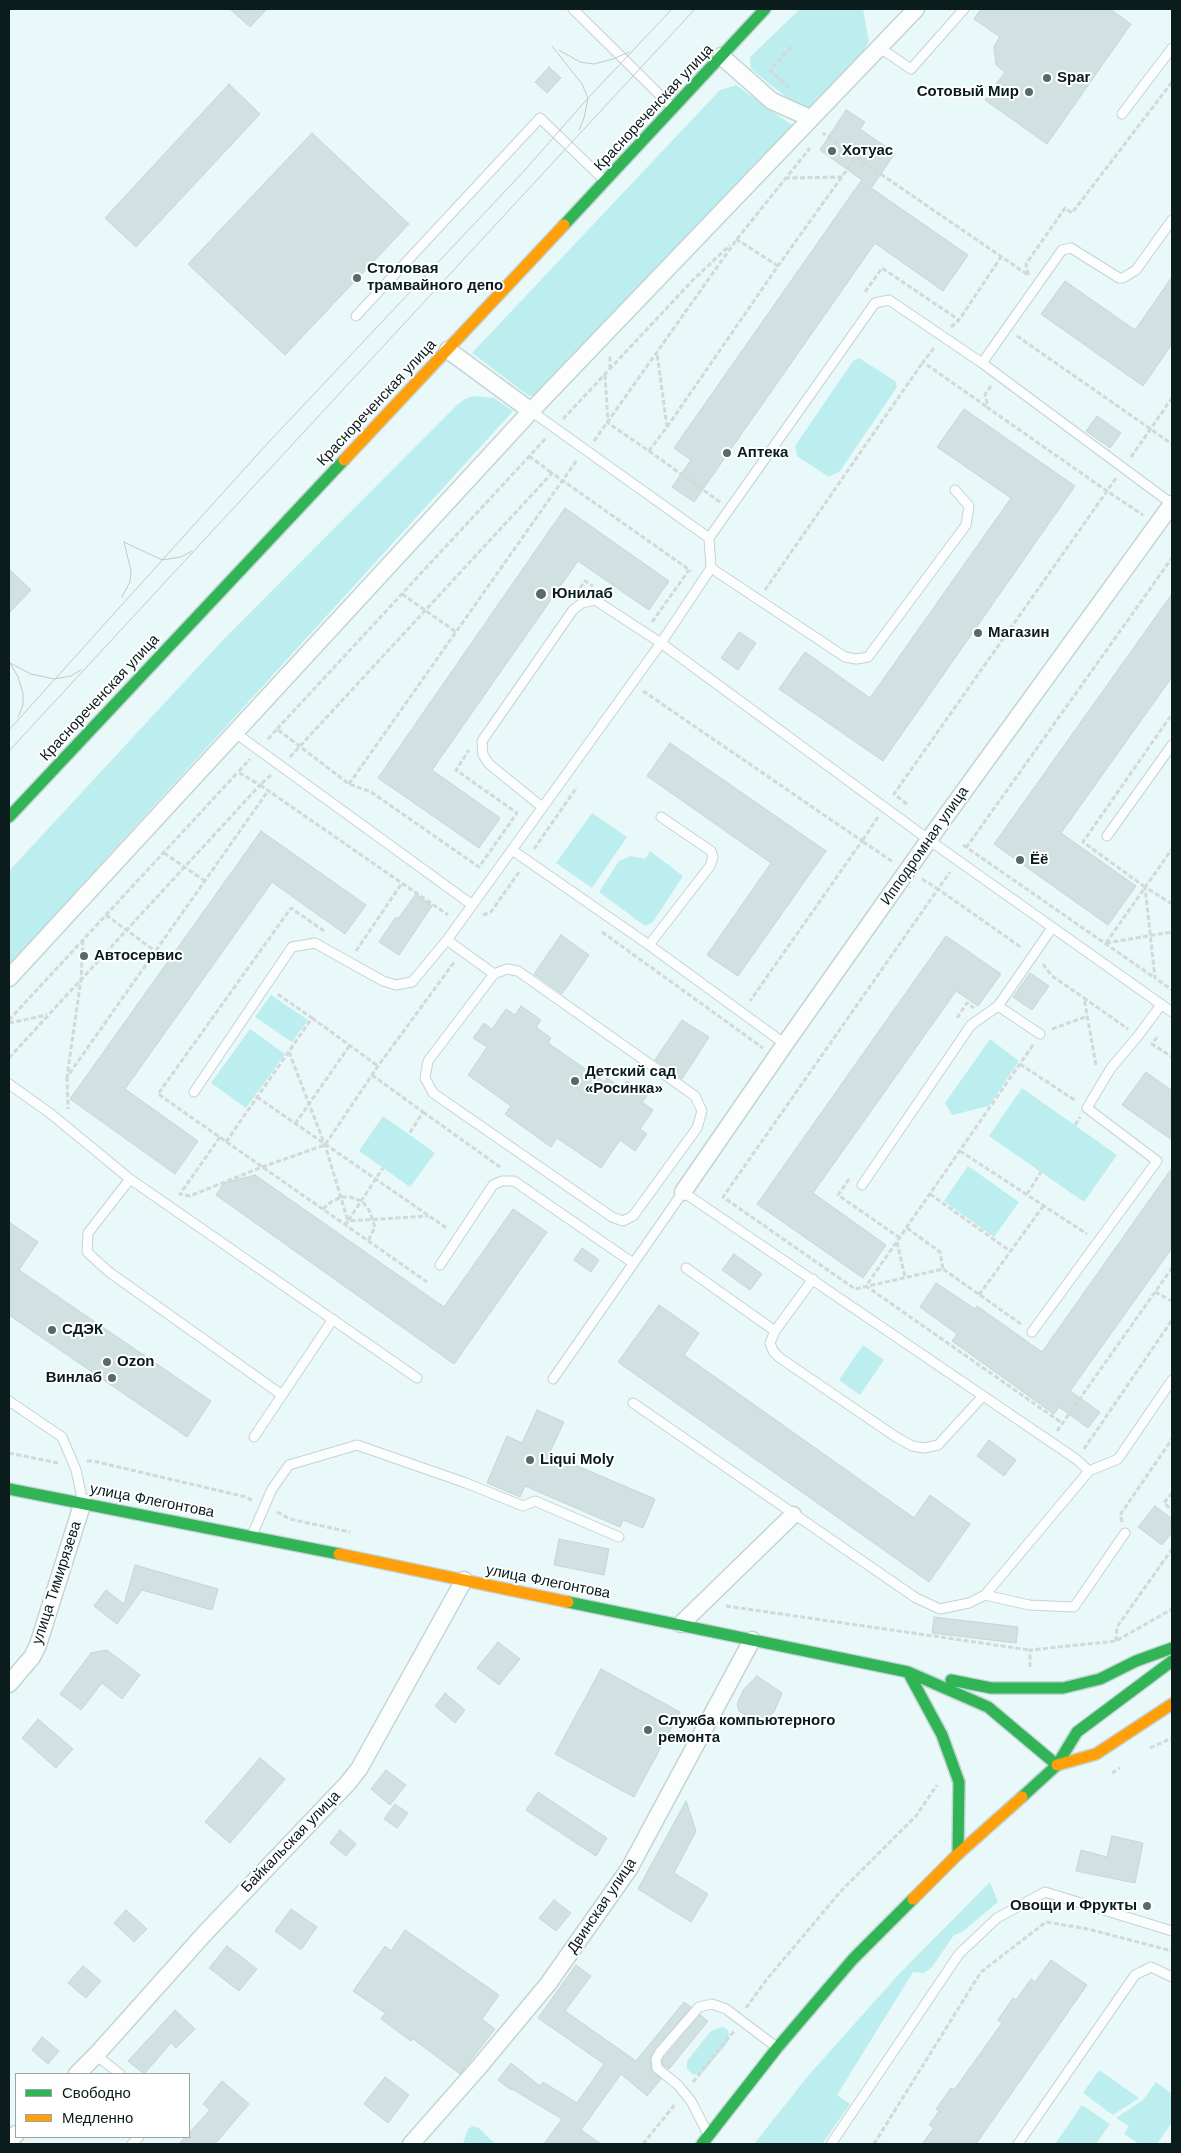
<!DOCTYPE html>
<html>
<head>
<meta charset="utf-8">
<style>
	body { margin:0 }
	#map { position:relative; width:1181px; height:2153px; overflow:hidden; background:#e9f8f8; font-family:Helvetica,sans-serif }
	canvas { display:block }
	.frame { position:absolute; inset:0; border:10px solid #0a1c1c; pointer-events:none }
	.legend { position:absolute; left:15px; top:2073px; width:175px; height:65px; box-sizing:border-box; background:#fff; border:1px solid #9da4a4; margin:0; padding:6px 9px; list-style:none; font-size:15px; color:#0a1c1c }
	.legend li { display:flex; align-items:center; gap:10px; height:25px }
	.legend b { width:25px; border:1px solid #9da4a4 }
</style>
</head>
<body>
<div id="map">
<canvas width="1181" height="2153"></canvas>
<div class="frame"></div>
<ul class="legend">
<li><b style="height:6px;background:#30b455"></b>Свободно</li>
<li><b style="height:6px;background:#ff9f0a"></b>Медленно</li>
</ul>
</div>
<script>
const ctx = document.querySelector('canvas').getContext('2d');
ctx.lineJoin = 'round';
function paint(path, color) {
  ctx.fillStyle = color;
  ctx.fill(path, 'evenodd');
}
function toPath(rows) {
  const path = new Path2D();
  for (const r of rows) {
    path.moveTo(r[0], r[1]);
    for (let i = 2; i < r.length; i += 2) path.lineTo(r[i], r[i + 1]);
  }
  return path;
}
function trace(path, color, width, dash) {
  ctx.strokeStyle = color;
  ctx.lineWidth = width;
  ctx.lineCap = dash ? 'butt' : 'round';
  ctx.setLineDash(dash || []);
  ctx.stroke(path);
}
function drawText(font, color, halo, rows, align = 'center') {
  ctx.font = font + ' Helvetica,sans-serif';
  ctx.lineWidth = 4;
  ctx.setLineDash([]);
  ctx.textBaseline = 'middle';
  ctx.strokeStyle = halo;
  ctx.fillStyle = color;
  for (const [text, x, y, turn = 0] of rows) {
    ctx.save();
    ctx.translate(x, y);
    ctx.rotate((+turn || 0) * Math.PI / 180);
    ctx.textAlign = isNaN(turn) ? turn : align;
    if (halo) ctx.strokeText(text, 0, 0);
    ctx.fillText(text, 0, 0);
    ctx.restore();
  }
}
paint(toPath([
	[800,9,863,9,869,42,863,51,812,108,801,109,751,69,750,57],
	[736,85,793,126,544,393,529,396,472,353,720,90],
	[859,358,895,381,897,387,840,471,829,477,797,456,795,446,853,361],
	[474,396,494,398,513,411,9,965,9,871,222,641,457,405,465,399],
	[592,813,627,837,592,888,556,863],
	[650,851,683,876,653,922,645,926,599,892,619,861,630,856,645,859],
	[271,995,308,1020,292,1042,255,1017],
	[250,1029,285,1054,246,1108,211,1083],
	[990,1039,1019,1061,989,1106,952,1115,945,1103],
	[1022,1088,1117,1155,1084,1202,989,1136],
	[383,1116,435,1153,410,1187,359,1151],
	[968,1166,1019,1202,994,1237,944,1201],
	[863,1345,884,1360,860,1395,839,1380],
	[990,1882,998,1902,962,1932,954,1935,932,1967,924,1973,913,1972,837,2095,850,2104,822,2144,754,2144,808,2076,898,1975],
	[723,2027,728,2030,729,2036,727,2043,703,2072,693,2075,687,2069,687,2061,711,2031],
	[1099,2070,1139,2098,1113,2115,1083,2093],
	[1156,2082,1172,2094,1172,2122,1157,2144,1139,2144,1124,2134,1129,2126,1116,2118,1143,2100],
	[1082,2105,1110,2124,1096,2144,1055,2144],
	[473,2126,479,2128,495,2144,463,2144,468,2129]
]), '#bdeeef');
const building = toPath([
	[230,9,267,9,250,27,230,9],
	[981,9,1110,9,1131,24,1047,144,985,100,1005,72,996,65,994,46,1000,37,974,19,981,9],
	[549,67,561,78,547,93,535,82,549,67],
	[229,84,260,114,136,247,105,218,229,84],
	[846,110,865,122,860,129,895,153,872,187,820,150,846,110],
	[312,133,409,224,285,355,188,264,312,133],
	[861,181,968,255,943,291,875,243,694,502,672,487,691,460,674,448,861,181],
	[1172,277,1172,344,1143,386,1041,314,1065,281,1135,330,1172,277],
	[964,409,1075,486,883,761,779,689,805,652,870,698,1011,498,937,447,964,409],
	[1097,416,1121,433,1110,448,1086,431,1097,416],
	[565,508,669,581,649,610,578,561,432,770,500,818,479,848,378,778,565,508],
	[9,569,31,590,9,613,9,569],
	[1172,594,1172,677,1061,833,1136,886,1108,925,994,844,1172,594],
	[739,632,756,643,738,670,721,658,739,632],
	[670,743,826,851,738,976,707,955,771,863,647,776,670,743],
	[261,831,366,905,345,934,272,882,125,1089,198,1141,175,1174,70,1099,261,831],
	[416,894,432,906,399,955,379,942,396,917,398,919,416,894],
	[561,935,589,955,562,994,534,974,561,935],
	[946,936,1001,974,978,1006,956,991,813,1193,886,1245,863,1278,757,1204,946,936],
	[1030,973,1049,986,1032,1010,1013,997,1030,973],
	[521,1006,541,1020,536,1027,551,1038,548,1043,604,1082,607,1078,622,1088,627,1081,647,1096,642,1102,653,1110,640,1129,647,1134,635,1151,620,1140,601,1168,557,1138,551,1147,505,1114,511,1106,468,1075,487,1047,473,1038,484,1023,492,1029,506,1009,515,1015,521,1006],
	[682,1020,709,1037,682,1079,655,1060,682,1020],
	[1146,1072,1172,1091,1172,1140,1122,1105,1146,1072],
	[1172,1168,1172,1248,1070,1391,1100,1412,1088,1428,1059,1407,1054,1414,952,1341,957,1334,920,1307,936,1283,975,1309,977,1306,1042,1352,1172,1168],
	[255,1175,444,1307,513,1209,547,1232,454,1364,216,1195,224,1183,255,1175],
	[9,1222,38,1242,19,1270,211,1401,187,1437,9,1315,9,1222],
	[582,1248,599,1260,591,1272,574,1260,582,1248],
	[734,1254,762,1274,750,1290,722,1270,734,1254],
	[659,1305,699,1333,684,1355,914,1518,930,1495,970,1524,929,1582,618,1362,659,1305],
	[537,1410,564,1422,549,1454,655,1499,643,1528,623,1520,620,1527,525,1486,520,1497,487,1483,507,1436,522,1443,537,1410],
	[989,1440,1016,1460,1004,1476,977,1456,989,1440],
	[1155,1506,1172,1519,1172,1532,1162,1545,1138,1527,1155,1506],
	[559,1539,609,1549,604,1575,554,1565,559,1539],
	[135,1565,218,1589,212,1610,142,1590,117,1624,94,1606,106,1590,124,1604,135,1565],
	[934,1617,1018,1627,1016,1643,932,1633,934,1617],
	[498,1642,520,1659,499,1685,477,1668,498,1642],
	[107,1650,140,1675,122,1699,102,1683,81,1710,60,1694,91,1653,107,1650],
	[601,1669,680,1712,634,1797,555,1754,601,1669],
	[757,1676,782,1693,774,1712,760,1724,739,1711,737,1704,744,1689,757,1676],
	[445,1693,465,1710,455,1723,435,1706,445,1693],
	[38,1719,73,1749,56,1768,22,1738,38,1719],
	[260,1758,285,1779,230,1843,205,1822,260,1758],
	[386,1770,406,1785,390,1805,371,1789,386,1770],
	[538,1792,607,1838,596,1856,526,1810,538,1792],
	[686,1801,696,1831,674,1873,708,1894,691,1922,638,1889,686,1801],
	[395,1804,408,1813,397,1828,384,1819,395,1804],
	[340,1830,356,1844,346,1856,330,1843,340,1830],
	[1112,1836,1143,1843,1135,1883,1076,1871,1081,1850,1107,1857,1112,1836],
	[554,1900,571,1913,556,1931,539,1918,554,1900],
	[291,1909,317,1927,301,1950,275,1931,291,1909],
	[126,1910,147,1929,134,1942,114,1923,126,1910],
	[405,1930,499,1995,482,2019,495,2029,460,2074,413,2039,411,2041,381,2019,385,2013,353,1991,385,1946,391,1951,405,1930],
	[227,1946,257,1969,239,1991,209,1968,227,1946],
	[1051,1960,1087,1985,976,2144,922,2144,934,2128,929,2125,939,2111,936,2109,951,2088,954,2090,1002,2023,998,2020,1013,1998,1016,2000,1031,1979,1035,1982,1051,1960],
	[576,1965,591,1976,565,2011,636,2061,684,2002,691,2007,651,2056,651,2069,661,2079,647,2096,621,2074,581,2130,601,2144,544,2144,562,2119,512,2089,511,2090,498,2080,511,2063,540,2086,543,2082,577,2103,604,2064,538,2018,576,1965],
	[83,1966,101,1981,86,1998,68,1983,83,1966],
	[175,2010,195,2029,176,2048,171,2043,144,2074,128,2061,175,2010],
	[700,2015,708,2021,669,2069,663,2065,662,2060,665,2056,700,2015],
	[42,2037,59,2051,48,2064,32,2050,42,2037],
	[385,2077,409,2095,388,2123,364,2104,385,2077],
	[222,2081,249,2104,215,2144,179,2144,185,2137,189,2137,189,2133,210,2110,203,2104,222,2081]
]);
paint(building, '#d1e1e1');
trace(building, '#c5d5d5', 1);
const lane = toPath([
	[573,9,672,107],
	[880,48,911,69,964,9],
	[1122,114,1172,48],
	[356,316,540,118,604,180],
	[982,363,1062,250,1071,248,1119,278,1123,278,1136,270,1172,220],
	[531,411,709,538],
	[711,568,845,657,856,659,868,657,966,525,969,506,955,490],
	[234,732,471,904],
	[542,807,489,764,483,755,482,741,573,610,582,603,595,600,661,643,929,840,1172,1012],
	[1107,836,1172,745],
	[512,850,649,945,785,1044],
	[447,940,494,974,507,969,518,971,695,1096,702,1111,697,1128,633,1216,623,1221,612,1217,433,1093,425,1078,428,1061,494,974],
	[649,945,710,866,713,857,711,851,661,817],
	[998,1006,1040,1034],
	[9,1084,51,1114,130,1179,417,1378],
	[194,1092,292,947,315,943,383,981,396,985,412,982,447,940,661,643,711,568,709,538,875,303,889,300,982,363,1172,504],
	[130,1179,88,1233,87,1252,109,1272,282,1395],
	[862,1185,971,1025,998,1006,1052,928],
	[440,1265,493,1185,502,1181,514,1181,633,1263],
	[686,1268,775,1331],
	[813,1279,775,1331,770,1343,773,1351,780,1358,896,1437,912,1446,924,1448,938,1445,983,1396],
	[1032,1332,1157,1161,1087,1108,1111,1068,1138,1036,1161,1005],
	[553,1379,683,1192,1076,1459,1089,1471],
	[9,1401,62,1437,76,1470,83,1502],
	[633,1403,916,1598,940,1609,969,1603,985,1595,1089,1471,1118,1459,1172,1380],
	[254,1437,333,1319],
	[252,1535,272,1489,289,1465,357,1445,466,1483,523,1506,535,1501,619,1537],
	[985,1595,1029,1605,1074,1607,1125,1533],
	[96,2055,120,2074],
	[707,2132,691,2101,678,2085,657,2068,656,2059,660,2052,699,2007,712,2004,726,2009,775,2046],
	[132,2144,139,2137],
	[831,2144,959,1954,997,1918,1045,1892,1172,1931],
	[1018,2144,1135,1975,1151,1967,1172,1977]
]);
const street = toPath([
	[721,56,772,101,810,118],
	[448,350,531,411],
	[9,978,531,411,916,9],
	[683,1192,785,1044,938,827,1172,504],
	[681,1624,793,1515],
	[9,1684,32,1657,38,1645,83,1502],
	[77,2074,96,2055,206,1932,347,1784,359,1769,464,1580],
	[9,2141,16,2134],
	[411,2144,479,2067,548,1984,629,1869,752,1640]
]);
const fast = toPath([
	[564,225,765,9],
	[9,817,344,460],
	[9,1489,339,1554],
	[568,1602,908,1672,988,1707,1057,1765],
	[908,1672,942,1735,959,1782,958,1854],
	[951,1680,991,1688,1063,1688,1100,1679,1136,1661,1172,1648],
	[1022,1797,1057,1765,1077,1732,1172,1661],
	[702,2144,777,2048,853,1959,913,1899]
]);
const slow = toPath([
	[344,460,564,225],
	[339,1554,568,1602],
	[1057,1765,1096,1754,1172,1704],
	[913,1899,958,1854,1022,1797]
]);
trace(lane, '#c4d3d4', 11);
trace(street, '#c4d3d4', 19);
trace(fast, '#c4d3d4', 14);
trace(slow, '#c4d3d4', 14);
trace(toPath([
	[789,88,770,70,792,46],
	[856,157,1028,275],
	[785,178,842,177],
	[736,239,778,266],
	[1028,275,1026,264,1065,208,1072,213,1172,82],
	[865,292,882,268,959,320],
	[951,327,959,320,1001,257],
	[1017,336,1172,444],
	[934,348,923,362,987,407],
	[610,369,610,355],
	[605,375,608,423,649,451,667,427,657,353],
	[991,386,985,394,988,408,1107,491,1116,478],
	[563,419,693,280,730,245],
	[667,427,778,266,856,157,823,133],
	[594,441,737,239,810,148],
	[649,451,720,502],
	[529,456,552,473],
	[1131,457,1172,398],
	[580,588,585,581,593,586],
	[765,590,923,362],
	[402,594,456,632],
	[652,622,689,570],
	[643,691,862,841,750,1001],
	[277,729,547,437],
	[268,739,277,729,349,784,371,792,479,867,517,813,456,770,469,750],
	[290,757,552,473,691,571],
	[271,775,260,785,448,915],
	[349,784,577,460],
	[907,804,894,794,1107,491,1143,515],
	[878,817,862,841,893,862],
	[963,845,1155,978],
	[966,848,1172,558],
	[534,849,577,787],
	[164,853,205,881],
	[922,879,938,889,950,872],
	[1145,887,1083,842,1172,714],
	[1172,904,1145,887,1155,978,1172,990],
	[106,915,155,951],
	[483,915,491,912,519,872],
	[324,931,291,908,158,1094,427,1282],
	[602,932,763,1048],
	[83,940,81,979,67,1077,268,791],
	[1106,943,1172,849],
	[1106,943,1172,932],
	[356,951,402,883],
	[1043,964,1052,976,1084,998],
	[312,1018,378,1066],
	[957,1018,967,1003,974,1008],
	[9,1020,238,772],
	[9,1023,47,1015],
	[1052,1029,1088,1016],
	[1157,1037,1152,1044,1172,1057],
	[1033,1045,866,1286,1062,1423],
	[289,1052,325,1145,348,1221,383,1168],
	[9,1058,260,785,238,772,250,759],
	[1020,1064,1076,1101],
	[1096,1065,1084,998,1128,1029],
	[372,1075,423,1112,409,1134],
	[67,1077,68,1109],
	[257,1097,448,1229],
	[423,1112,500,1167],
	[295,1124,350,1045],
	[1075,1125,1080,1117],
	[220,1137,180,1194,190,1196,262,1167,325,1145,378,1066,455,961],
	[226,1142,312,1018,276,993],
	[960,1151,1087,1234],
	[849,1179,838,1195,900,1238],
	[930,1194,1010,1251],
	[1027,1194,1041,1172],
	[323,1209,331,1202,341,1197,350,1197,362,1201,369,1210,375,1227,368,1241],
	[345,1225,348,1221,428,1216],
	[907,1228,940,1252,943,1269],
	[897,1242,905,1277],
	[1155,1292,1172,1301],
	[979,1295,1044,1205],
	[1021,1324,943,1269,855,1289,723,1197,938,889,1022,948],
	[1057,1431,1172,1268],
	[1084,1449,1172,1320],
	[9,1453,58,1463],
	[87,1461,93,1461,246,1497,253,1501],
	[1172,1493,1164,1503,1172,1510],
	[277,1512,290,1519,350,1532],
	[1122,1522,1120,1515,1172,1439],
	[726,1606,1030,1650],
	[1116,1641,1117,1627,1172,1549],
	[1030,1667,1030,1650,1116,1641,1172,1609],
	[1150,1748,1172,1738],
	[1112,1773,1120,1768],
	[746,2008,767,1979,841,1891,916,1816,937,1785],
	[693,2082,734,2031],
	[643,2144,676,2103],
	[874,2144,981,1972,1046,1922,1088,1929,1172,1951]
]), '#d3d8d8', 3, [5, 2.5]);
trace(lane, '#fcfefe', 9);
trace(street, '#fcfefe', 16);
trace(fast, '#30b455', 11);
trace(slow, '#ff9f0a', 11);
trace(toPath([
	[552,46,582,84,588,98,584,118,579,130],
	[559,50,580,62,594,64,613,59,629,52],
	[124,542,162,560,181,557,192,551],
	[122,597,130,582,131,571,124,542],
	[10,663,31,674,54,679,71,676,81,670],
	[10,663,18,677,23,693,23,705,18,717],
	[9,730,266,445,524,171,588,98,672,9],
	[9,751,695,9]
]), '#c4c8c8', 1);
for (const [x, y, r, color] of [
	[1047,78,5,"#586969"],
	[1029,92,5,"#586969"],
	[832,151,5,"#586969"],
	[357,278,5,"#586969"],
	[727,453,5,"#586969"],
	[541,594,6,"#586969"],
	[978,633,5,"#586969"],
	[1020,860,5,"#586969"],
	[84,956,5,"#586969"],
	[575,1081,5,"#586969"],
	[52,1330,5,"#586969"],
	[107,1362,5,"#586969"],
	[112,1378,5,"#586969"],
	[530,1460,5,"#586969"],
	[648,1730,5,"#586969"],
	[1147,1906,5,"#586969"]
]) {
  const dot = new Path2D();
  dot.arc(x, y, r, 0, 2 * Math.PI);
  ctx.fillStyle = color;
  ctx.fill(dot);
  trace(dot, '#fff', 2);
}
drawText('bold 15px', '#0a1c1c', '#fff', [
	["Spar",1057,78],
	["Сотовый Мир",1019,92,"right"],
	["Хотуас",842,151],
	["Столовая",367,269],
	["трамвайного депо",367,286],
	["Аптека",737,453],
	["Юнилаб",552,594],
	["Магазин",988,633],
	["Ёё",1030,860],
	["Автосервис",94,956],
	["Детский сад",585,1072],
	["«Росинка»",585,1089],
	["СДЭК",62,1330],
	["Ozon",117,1362],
	["Винлаб",102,1378,"right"],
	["Liqui Moly",540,1460],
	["Служба компьютерного",658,1721],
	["ремонта",658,1738],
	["Овощи и Фрукты",1137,1906,"right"]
], 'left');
drawText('15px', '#0a1c1c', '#fff', [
	["Краснореченская улица",654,108,-47],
	["Краснореченская улица",377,403,-47],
	["Краснореченская улица",100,698,-47],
	["Ипподромная улица",925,846,-55],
	["улица Флегонтова",152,1501,11],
	["улица Флегонтова",548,1582,11],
	["улица Тимирязева",57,1583,-72],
	["Байкальская улица",291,1842,-46],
	["Двинская улица",602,1906,-56]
]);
</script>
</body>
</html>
